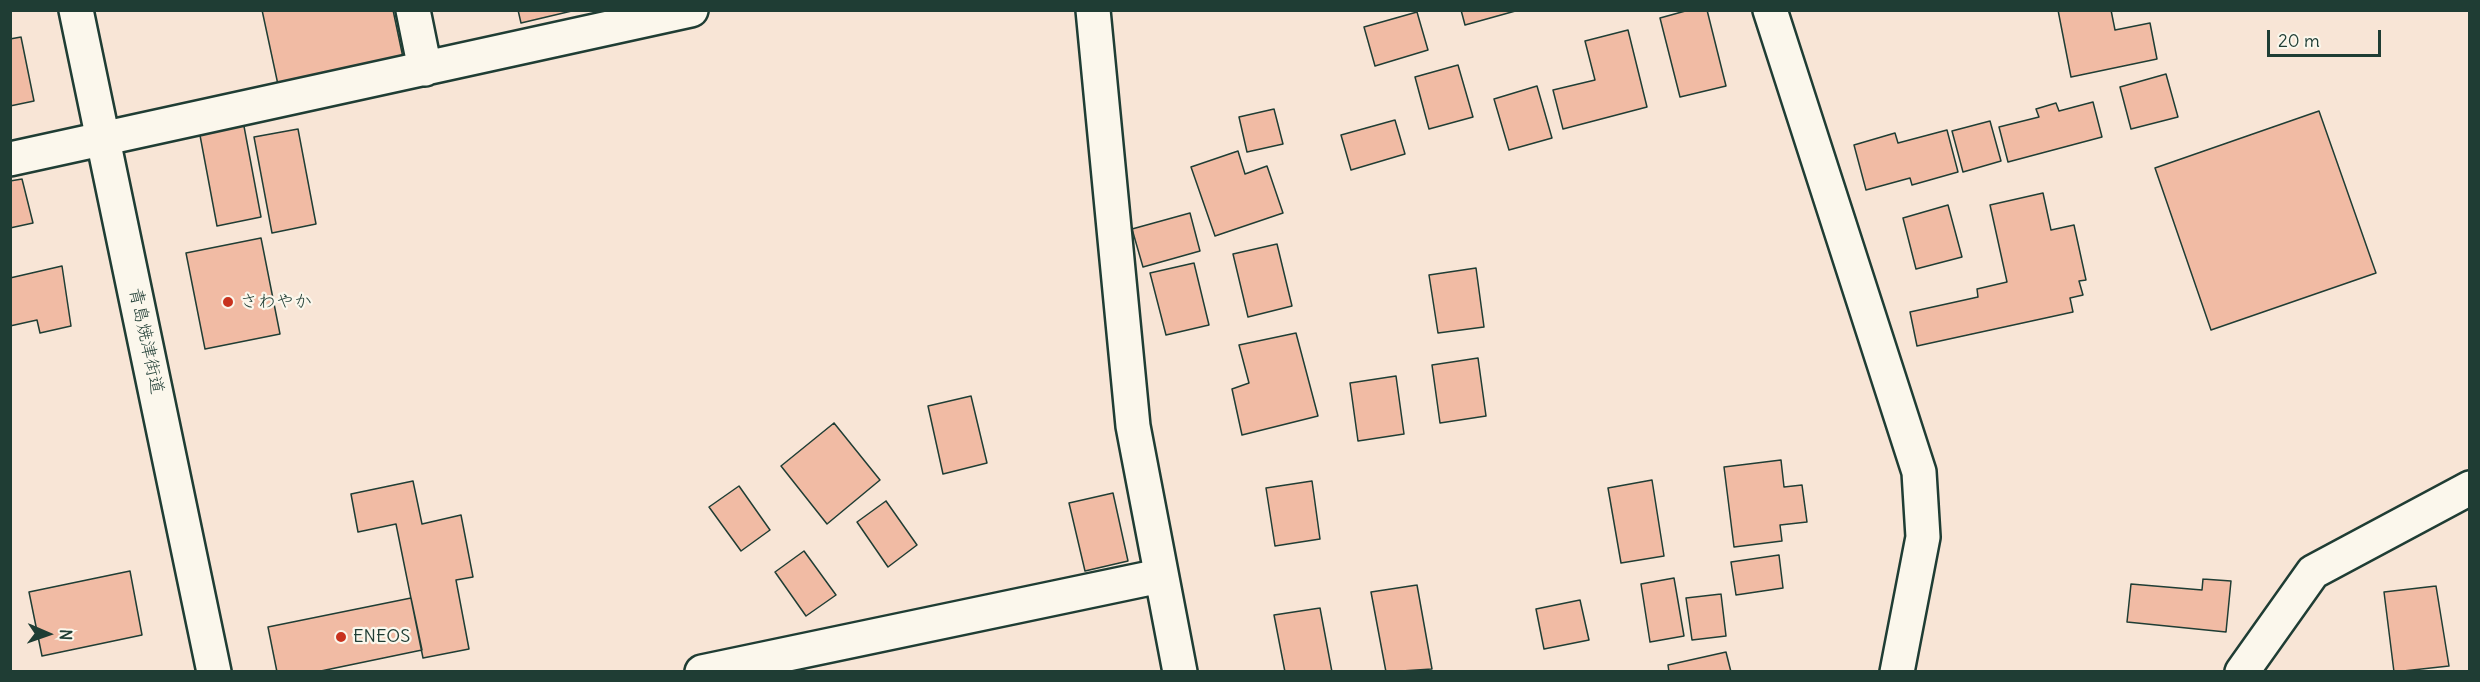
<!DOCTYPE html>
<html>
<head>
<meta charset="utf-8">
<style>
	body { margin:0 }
	#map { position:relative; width:2480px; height:682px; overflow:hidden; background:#f8e5d6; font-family:Delius,sans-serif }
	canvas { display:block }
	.frame { position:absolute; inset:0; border:12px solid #1f3d34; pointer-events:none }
	.north { position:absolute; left:18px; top:604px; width:60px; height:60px; -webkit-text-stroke:4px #fbf7ec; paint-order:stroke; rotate:92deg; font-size:16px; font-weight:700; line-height:24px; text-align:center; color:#1f3d34 }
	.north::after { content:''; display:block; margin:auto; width:21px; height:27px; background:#1f3d34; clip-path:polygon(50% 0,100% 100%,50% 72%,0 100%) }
	.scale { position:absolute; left:2267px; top:30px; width:114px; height:27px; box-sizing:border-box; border:3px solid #1f3d34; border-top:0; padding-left:8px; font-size:18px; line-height:21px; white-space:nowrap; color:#1f3d34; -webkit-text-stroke:4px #fbf7ec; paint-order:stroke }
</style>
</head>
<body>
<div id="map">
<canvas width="2480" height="682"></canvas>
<div class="frame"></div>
<div class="north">N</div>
<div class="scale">20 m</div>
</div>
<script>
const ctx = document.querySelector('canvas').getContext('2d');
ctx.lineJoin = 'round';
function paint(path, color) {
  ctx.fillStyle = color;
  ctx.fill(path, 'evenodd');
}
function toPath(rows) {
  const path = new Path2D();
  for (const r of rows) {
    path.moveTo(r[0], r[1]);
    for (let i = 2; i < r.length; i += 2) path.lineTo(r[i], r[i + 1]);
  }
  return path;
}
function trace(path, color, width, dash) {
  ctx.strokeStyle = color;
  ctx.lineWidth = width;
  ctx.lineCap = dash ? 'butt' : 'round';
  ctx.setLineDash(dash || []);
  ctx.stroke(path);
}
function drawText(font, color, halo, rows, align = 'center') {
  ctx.font = font + ' Delius,"Klee One",sans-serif';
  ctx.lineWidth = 4.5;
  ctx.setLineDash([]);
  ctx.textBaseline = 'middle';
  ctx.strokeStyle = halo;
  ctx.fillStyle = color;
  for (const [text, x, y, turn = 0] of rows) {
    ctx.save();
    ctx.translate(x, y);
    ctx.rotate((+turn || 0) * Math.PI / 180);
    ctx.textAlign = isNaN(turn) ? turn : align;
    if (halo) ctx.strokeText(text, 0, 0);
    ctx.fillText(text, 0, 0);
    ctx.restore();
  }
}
const building = toPath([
	[262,10,393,10,405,67,280,94,262,10],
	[518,10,576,10,521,23,518,10],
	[1461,10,1519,10,1465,25,1461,10],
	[1689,10,1707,10,1726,86,1680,97,1660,18,1689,10],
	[2058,10,2111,10,2115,30,2150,23,2157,59,2071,77,2058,10],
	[1417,12,1428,50,1375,66,1364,27,1417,12],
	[1628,30,1647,107,1563,129,1553,90,1595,80,1585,41,1628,30],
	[21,37,34,101,10,106,10,39,21,37],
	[1458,65,1473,117,1429,129,1415,77,1458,65],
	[2166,74,2178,117,2131,129,2120,87,2166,74],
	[1537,86,1552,138,1509,150,1494,99,1537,86],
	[2093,102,2102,137,2008,162,1999,127,2039,117,2036,109,2056,103,2059,111,2093,102],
	[1274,109,1283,144,1247,152,1239,117,1274,109],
	[2319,111,2376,273,2211,330,2155,168,2319,111],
	[1395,120,1405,154,1351,170,1341,135,1395,120],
	[243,121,261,217,217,226,199,130,243,121],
	[1990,121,2001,161,1963,172,1952,131,1990,121],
	[298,129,316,224,272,233,254,137,298,129],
	[1947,130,1958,172,1912,185,1910,178,1866,190,1854,145,1895,133,1898,143,1947,130],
	[1238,151,1245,174,1267,166,1283,213,1215,236,1191,167,1238,151],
	[22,179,33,223,10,228,10,181,22,179],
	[2043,193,2051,230,2074,225,2086,280,2079,281,2083,295,2070,298,2073,312,1917,346,1910,312,1978,297,1977,289,2007,282,1990,205,2043,193],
	[1948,205,1962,257,1916,269,1903,218,1948,205],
	[1190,213,1200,251,1143,267,1132,229,1190,213],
	[261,238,280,334,205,349,186,253,261,238],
	[1277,244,1292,306,1248,317,1233,254,1277,244],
	[1194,263,1209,325,1166,335,1150,273,1194,263],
	[62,266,71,326,40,333,37,320,10,326,10,278,62,266],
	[1476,268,1484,327,1438,333,1429,275,1476,268],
	[1296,333,1318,416,1242,435,1232,389,1249,383,1239,345,1296,333],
	[1478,358,1486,416,1440,423,1432,365,1478,358],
	[1396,376,1404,434,1358,441,1350,383,1396,376],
	[971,396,987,463,943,474,928,406,971,396],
	[834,423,880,480,827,524,781,466,834,423],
	[1781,460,1784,487,1802,485,1807,522,1780,525,1782,541,1734,547,1724,467,1781,460],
	[1652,480,1664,556,1621,563,1608,488,1652,480],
	[413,481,422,524,461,515,473,577,456,580,469,649,423,658,396,524,358,532,351,494,413,481],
	[1312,481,1320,539,1275,546,1266,488,1312,481],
	[739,486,770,530,741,551,709,507,739,486],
	[1113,493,1128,561,1085,571,1069,503,1113,493],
	[886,501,917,545,888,567,857,522,886,501],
	[804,551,836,595,806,616,775,572,804,551],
	[1779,555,1783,588,1736,595,1731,562,1779,555],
	[130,571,142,635,42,656,29,592,130,571],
	[1674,578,1684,636,1650,642,1641,584,1674,578],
	[2203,579,2231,581,2226,632,2127,622,2131,584,2202,590,2203,579],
	[1417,585,1432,669,1386,672,1371,592,1417,585],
	[2436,586,2449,666,2394,672,2384,592,2436,586],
	[1721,594,1726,636,1692,640,1686,598,1721,594],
	[411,598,422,650,316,672,277,672,268,627,411,598],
	[1580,600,1589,640,1544,649,1536,609,1580,600],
	[1320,608,1332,672,1285,672,1274,615,1320,608],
	[1726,652,1731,672,1669,672,1668,665,1726,652]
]);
paint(building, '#f1bba4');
trace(building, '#1f3d34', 1.5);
const street = toPath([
	[413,10,425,69],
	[1093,10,1133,426,1180,672],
	[1770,10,1919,472,1923,537,1897,672],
	[10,159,691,10],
	[702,672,1160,576],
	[2242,672,2313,572,2470,488]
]);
const secondary = toPath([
	[76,10,214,672]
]);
trace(street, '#1f3d34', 38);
trace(secondary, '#1f3d34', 38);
trace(street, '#fbf7ec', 33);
trace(secondary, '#fbf7ec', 33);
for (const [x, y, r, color] of [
	[228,302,6,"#c8321e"],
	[341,637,6,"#c8321e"]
]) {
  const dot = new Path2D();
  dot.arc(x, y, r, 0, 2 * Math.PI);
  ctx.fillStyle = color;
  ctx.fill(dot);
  trace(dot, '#fbf7ec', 2);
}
drawText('18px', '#1f3d34', '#fbf7ec', [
	["さわやか",240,302],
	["ENEOS",353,637]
], 'left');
drawText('18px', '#1f3d34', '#fbf7ec', [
	["青島焼津街道",146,341,78]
]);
</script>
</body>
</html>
